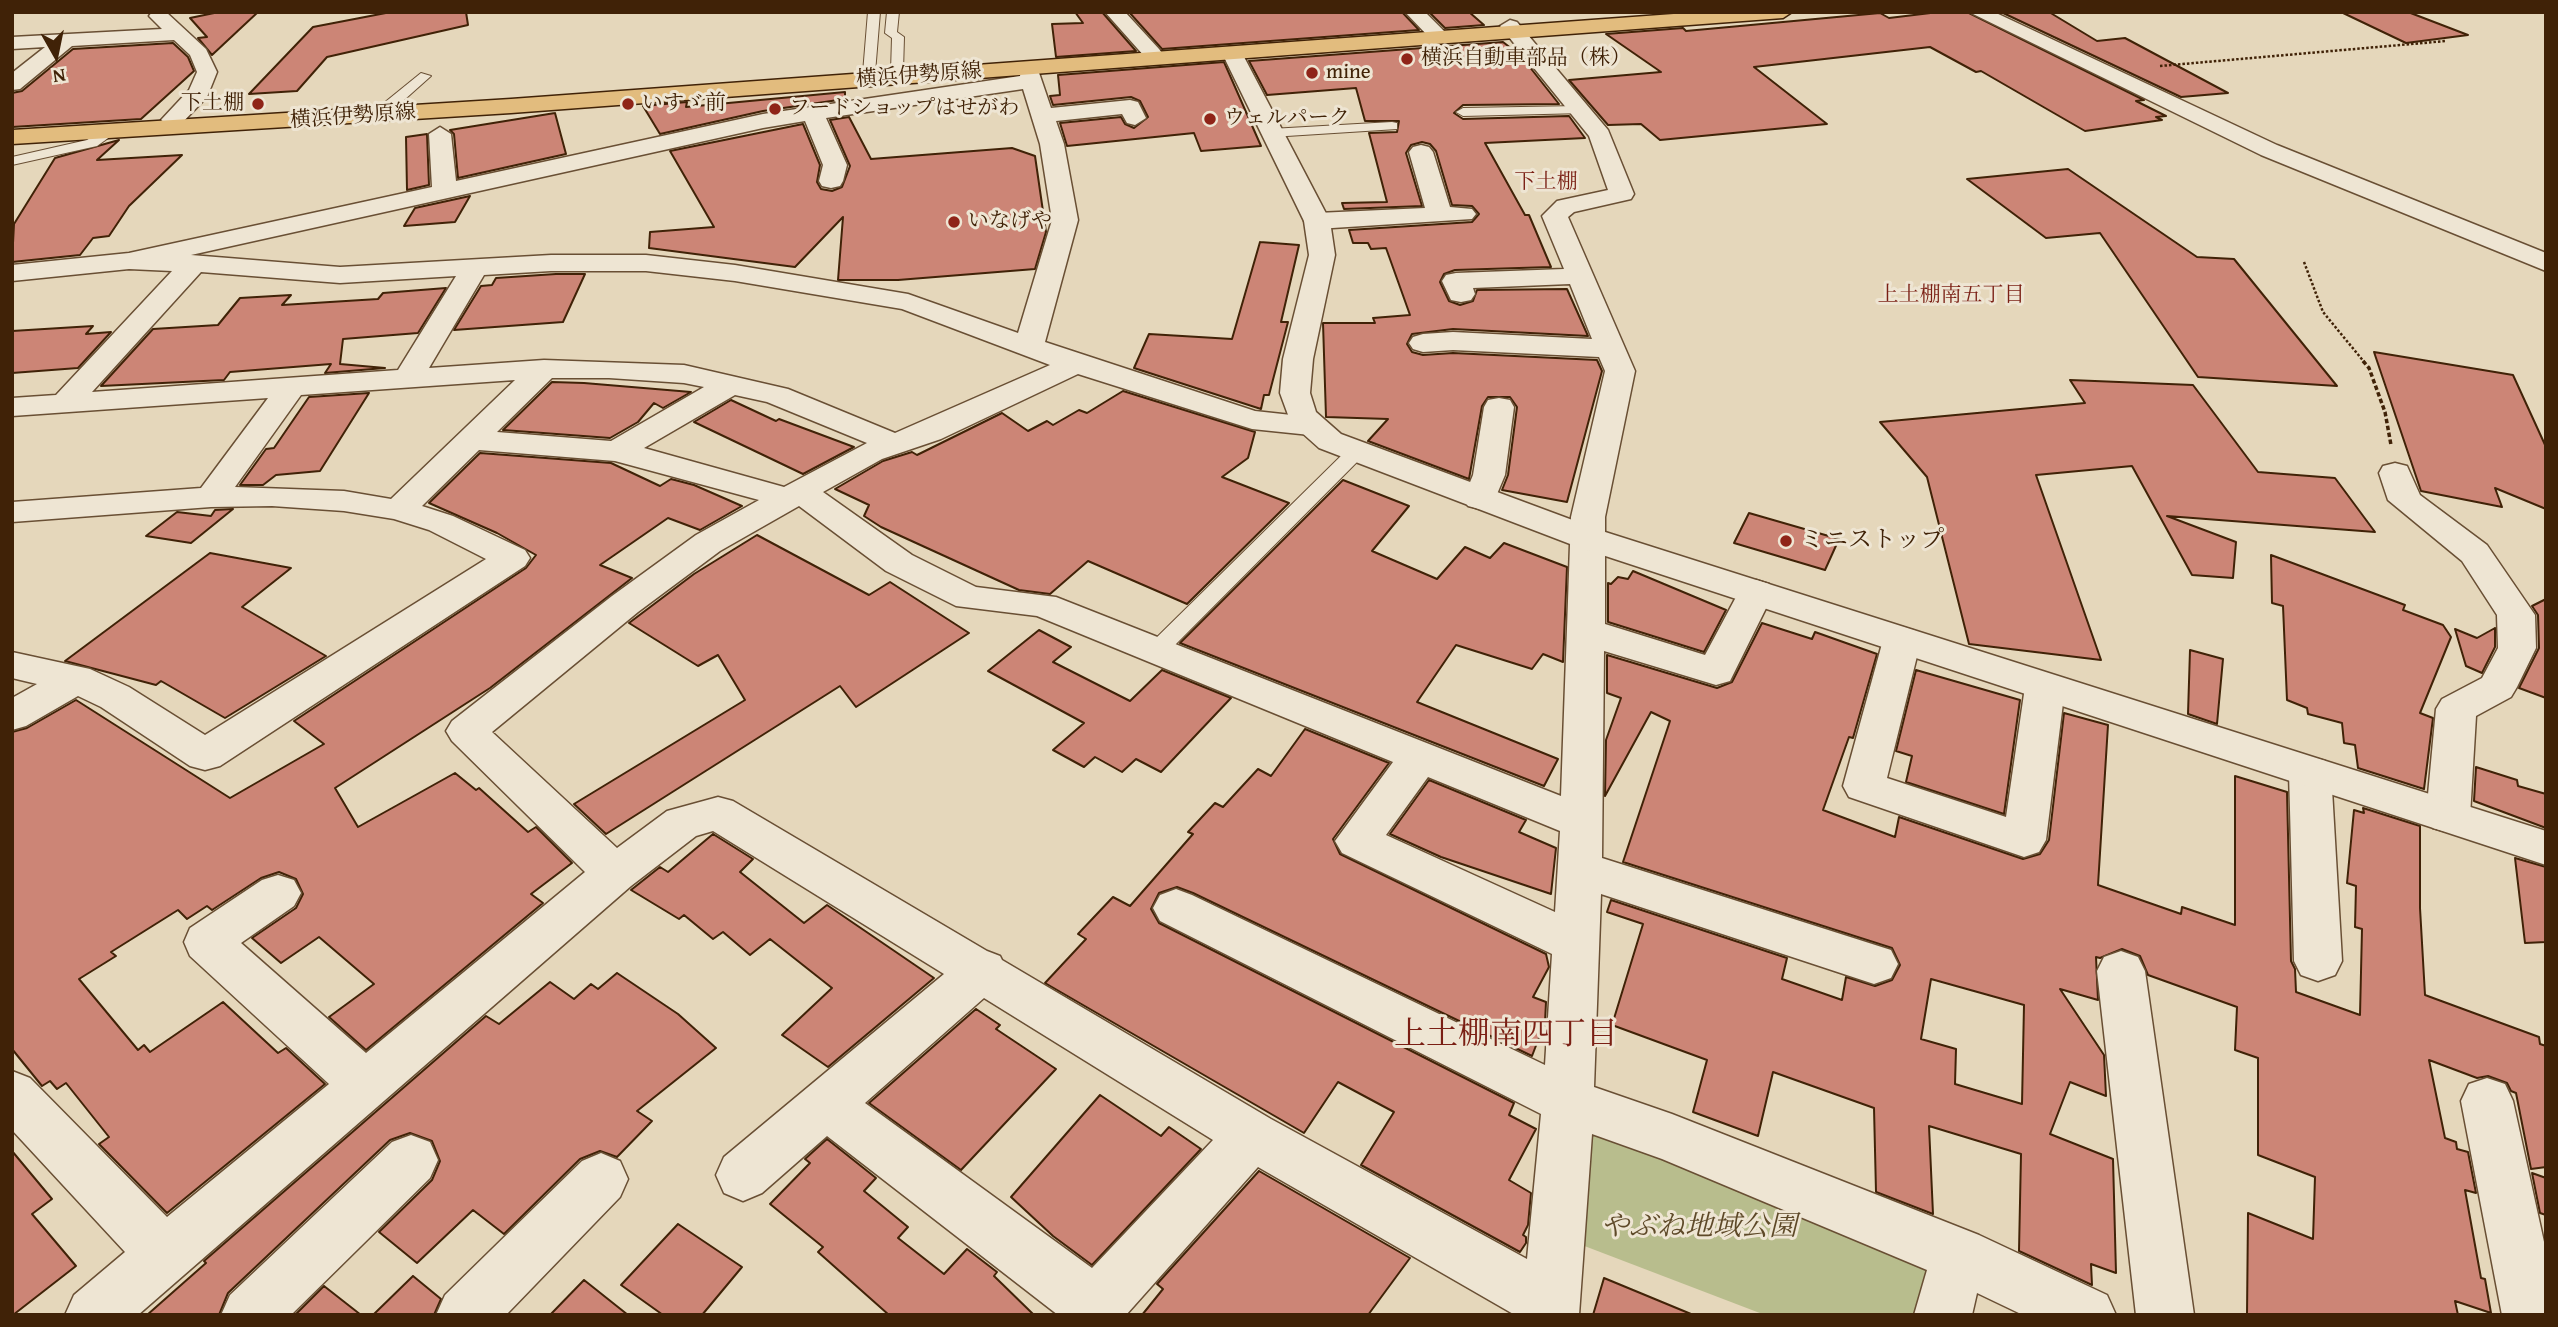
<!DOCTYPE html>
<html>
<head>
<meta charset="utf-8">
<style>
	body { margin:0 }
	#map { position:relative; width:2558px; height:1327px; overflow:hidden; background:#e5d7bb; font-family:"Gentium Book Plus",serif }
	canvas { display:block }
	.frame { position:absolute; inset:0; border:14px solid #402207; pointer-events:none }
	.north { position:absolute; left:21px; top:21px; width:70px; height:70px; -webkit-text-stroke:5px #eee5d3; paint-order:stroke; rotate:171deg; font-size:19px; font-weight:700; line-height:28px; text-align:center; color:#402207 }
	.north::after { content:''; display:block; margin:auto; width:24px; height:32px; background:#402207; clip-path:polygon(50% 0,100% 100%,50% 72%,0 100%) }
</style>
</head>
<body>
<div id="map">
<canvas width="2558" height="1327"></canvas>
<div class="frame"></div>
<div class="north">N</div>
</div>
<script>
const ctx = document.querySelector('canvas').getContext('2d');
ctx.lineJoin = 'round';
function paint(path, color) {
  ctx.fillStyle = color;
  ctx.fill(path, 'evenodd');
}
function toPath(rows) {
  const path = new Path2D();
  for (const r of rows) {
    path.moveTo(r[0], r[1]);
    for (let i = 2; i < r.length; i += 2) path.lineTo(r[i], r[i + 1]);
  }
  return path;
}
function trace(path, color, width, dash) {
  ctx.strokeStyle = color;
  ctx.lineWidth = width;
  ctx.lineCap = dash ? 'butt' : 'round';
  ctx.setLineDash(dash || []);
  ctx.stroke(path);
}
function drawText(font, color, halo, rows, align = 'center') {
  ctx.font = font + ' "Gentium Book Plus","Noto Serif JP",serif';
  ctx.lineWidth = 6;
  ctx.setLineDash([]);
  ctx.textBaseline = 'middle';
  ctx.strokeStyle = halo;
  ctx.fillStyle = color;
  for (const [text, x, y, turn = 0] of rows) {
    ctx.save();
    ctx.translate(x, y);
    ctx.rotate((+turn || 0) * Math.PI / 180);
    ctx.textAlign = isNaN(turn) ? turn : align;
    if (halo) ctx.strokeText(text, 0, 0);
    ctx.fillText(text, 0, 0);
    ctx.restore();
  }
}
paint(toPath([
	[1600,1132,1923,1263,1932,1279,1922,1315,1765,1315,1574,1242,1581,1139]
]), '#b8bd8d');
const building = toPath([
	[219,12,258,12,212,55,198,38,207,37,190,18,219,12],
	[391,12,466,12,468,25,327,57,297,91,249,94,313,27,391,12],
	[1075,12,1102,12,1136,51,1056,57,1052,24,1083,23,1075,12],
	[1129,12,1402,12,1419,30,1162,49,1129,12],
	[1429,12,1469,12,1484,25,1445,28,1429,12],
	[1939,12,1967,12,2144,100,2136,101,2166,116,2156,117,2162,120,2085,131,1981,71,1976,72,1930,47,1754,67,1827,124,1660,140,1641,124,1608,125,1569,80,1661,72,1606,34,1683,28,1686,31,1880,13,1889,18,1939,12],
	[2001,12,2049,12,2097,41,2125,38,2228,93,2181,97,2001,12],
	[2341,12,2408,12,2468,35,2406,43,2341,12],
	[1503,42,1521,56,1559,104,1463,105,1454,113,1463,119,1569,116,1585,138,1485,143,1525,215,1529,215,1551,267,1455,270,1444,274,1440,282,1449,301,1460,305,1473,301,1477,290,1567,289,1588,336,1453,329,1412,334,1407,344,1412,352,1423,355,1453,353,1597,360,1602,371,1567,502,1502,490,1508,475,1517,407,1510,397,1488,397,1482,406,1469,479,1368,441,1388,419,1326,417,1323,323,1375,323,1373,318,1410,315,1386,248,1371,249,1368,243,1353,243,1349,230,1472,222,1479,214,1472,206,1452,205,1436,151,1430,144,1422,142,1411,145,1406,153,1422,206,1344,209,1342,203,1387,202,1369,133,1397,132,1399,121,1365,121,1356,88,1267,95,1249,61,1503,42],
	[173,43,188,57,194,71,141,119,12,127,12,93,22,91,73,49,173,43],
	[1224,62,1261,146,1201,151,1194,133,1067,146,1060,123,1121,117,1125,124,1134,128,1148,117,1140,101,1131,97,1053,105,1050,96,1060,95,1058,75,1224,62],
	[845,92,845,99,763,111,660,134,643,106,687,102,686,107,845,92],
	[555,113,566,154,458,178,454,134,450,130,555,113],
	[849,117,871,159,1012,148,1035,156,1046,232,1035,269,898,280,838,280,843,217,795,267,649,248,650,232,714,227,670,151,803,124,820,165,817,182,821,189,832,191,842,187,850,166,830,120,849,117],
	[427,134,429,185,407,190,406,137,427,134],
	[119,140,97,160,182,155,129,206,109,236,93,238,80,255,12,262,14,224,55,158,119,140],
	[2068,169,2197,257,2234,259,2337,386,2198,377,2100,233,2046,238,1967,179,2068,169],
	[470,196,455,222,404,226,415,208,470,196],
	[1260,242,1299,245,1281,322,1288,322,1269,395,1264,395,1261,409,1134,368,1149,334,1232,339,1260,242],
	[556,274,585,274,563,322,454,330,481,286,492,285,496,278,556,274],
	[446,288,418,333,343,339,340,364,385,368,325,373,331,364,230,372,224,380,101,386,153,329,218,325,240,298,291,295,282,305,378,299,383,293,446,288],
	[93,326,86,334,111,332,78,368,12,373,12,331,93,326],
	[2374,352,2513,375,2546,447,2546,509,2495,488,2502,507,2421,491,2374,352],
	[2070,380,2193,385,2258,472,2335,478,2375,532,2167,516,2236,542,2233,578,2192,575,2132,466,2036,475,2101,660,1969,644,1927,477,1880,422,2085,403,2070,380],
	[552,382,584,383,691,392,663,408,654,403,638,422,610,438,503,430,552,382],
	[1123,391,1255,432,1248,458,1222,477,1289,503,1187,604,1088,561,1050,594,1019,590,881,527,864,516,869,505,835,489,883,461,912,452,917,455,1002,413,1028,431,1047,421,1053,425,1079,410,1087,413,1123,391],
	[369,393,320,471,276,475,263,485,240,485,266,449,274,448,309,397,369,393],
	[731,400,776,421,779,419,854,447,803,474,694,422,731,400],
	[480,453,611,463,660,486,671,479,694,485,742,506,700,530,668,518,600,565,632,578,490,688,335,788,358,827,455,773,476,790,479,788,528,832,536,827,572,863,531,894,543,903,366,1050,329,1017,374,984,319,937,281,963,252,938,296,908,303,894,296,879,279,872,261,878,212,910,207,906,187,919,178,910,111,952,116,956,79,979,138,1050,144,1045,150,1052,223,1002,278,1053,286,1048,325,1084,167,1213,99,1144,109,1137,66,1083,57,1089,50,1081,42,1086,12,1049,12,732,27,728,76,700,230,798,324,744,294,721,526,568,536,555,497,533,429,503,480,453],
	[1343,480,1409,506,1372,551,1437,579,1465,547,1490,558,1504,543,1567,567,1563,662,1543,654,1532,669,1456,645,1417,702,1558,759,1544,786,1180,643,1343,480],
	[233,509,191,543,146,536,177,512,211,516,215,510,233,509],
	[1749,513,1839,539,1825,570,1734,543,1749,513],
	[757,535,869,595,890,582,969,633,856,707,840,686,606,834,574,804,745,700,718,655,698,666,629,623,694,574,757,535],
	[210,553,291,568,242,607,326,656,225,718,161,681,156,685,65,661,210,553],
	[2271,555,2405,605,2403,610,2443,625,2451,637,2420,713,2433,718,2424,789,2358,768,2355,745,2344,743,2342,723,2308,714,2307,708,2287,700,2283,606,2272,603,2271,555],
	[1633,571,1726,610,1704,652,1608,622,1608,583,1611,584,1618,577,1628,579,1633,571],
	[2546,599,2546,698,2519,688,2539,648,2538,615,2532,606,2546,599],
	[1762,623,1812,639,1815,632,1877,654,1853,738,1849,737,1823,810,1895,837,1899,817,2023,859,2040,854,2049,840,2064,713,2108,725,2098,885,2181,914,2182,907,2235,925,2235,776,2287,792,2291,961,2295,969,2296,992,2360,1015,2362,929,2355,927,2356,886,2347,883,2354,810,2364,813,2363,808,2420,826,2420,908,2425,995,2539,1037,2540,1044,2546,1046,2546,1167,2531,1169,2516,1093,2511,1091,2507,1083,2488,1076,2477,1078,2429,1060,2445,1138,2456,1142,2457,1149,2468,1152,2476,1193,2465,1190,2481,1278,2485,1279,2491,1313,2455,1301,2458,1315,2247,1315,2248,1213,2313,1239,2315,1177,2258,1155,2258,1058,2235,1050,2237,1007,2148,975,2140,956,2122,949,2100,958,2096,957,2098,1000,2060,989,2104,1055,2106,1096,2070,1082,2050,1134,2113,1159,2116,1273,2091,1264,2092,1285,2019,1251,2021,1154,1929,1126,1933,1214,1876,1192,1874,1108,1773,1072,1758,1136,1693,1112,1707,1060,1612,1025,1643,924,1607,912,1611,900,1787,958,1782,979,1842,1000,1846,977,1875,986,1892,980,1900,965,1892,948,1623,862,1670,721,1651,712,1605,796,1606,740,1621,698,1607,693,1607,655,1717,688,1732,682,1762,623],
	[1931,979,2024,1005,2022,1104,1955,1084,1956,1049,1921,1039,1931,979],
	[2495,628,2495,647,2482,673,2466,666,2455,629,2477,638,2495,628],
	[1039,630,1071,647,1053,662,1130,701,1162,670,1231,698,1161,772,1136,759,1122,772,1095,757,1084,767,1053,750,1084,723,988,671,1039,630],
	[2190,650,2223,659,2217,724,2188,714,2190,650],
	[1916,670,2020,700,2004,814,1906,782,1912,756,1896,751,1916,670],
	[1305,729,1389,763,1333,839,1340,854,1546,954,1549,967,1533,997,1546,1002,1545,1022,1532,1056,1193,893,1177,887,1159,893,1151,909,1159,923,1514,1103,1509,1115,1536,1129,1509,1180,1531,1193,1528,1225,1523,1235,1526,1237,1526,1243,1520,1252,1361,1165,1394,1112,1338,1082,1304,1133,1045,983,1086,939,1078,934,1113,897,1130,906,1193,834,1188,832,1215,803,1223,807,1258,769,1271,776,1305,729],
	[2476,767,2517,780,2518,786,2546,794,2546,828,2474,801,2476,767],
	[1429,780,1526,820,1519,832,1556,848,1551,894,1441,857,1390,834,1429,780],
	[713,834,753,859,740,872,804,923,827,905,934,978,828,1067,782,1035,832,988,770,939,750,955,723,932,713,939,684,915,679,919,631,890,660,867,668,872,713,834],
	[2515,858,2546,867,2546,942,2525,943,2515,858],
	[617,973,678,1014,716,1048,637,1111,652,1121,617,1157,600,1151,580,1159,504,1234,473,1210,417,1263,379,1232,432,1180,440,1161,432,1141,410,1133,390,1140,228,1293,219,1315,147,1315,206,1263,204,1261,486,1016,499,1024,550,982,574,999,591,984,598,989,617,973],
	[976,1009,1000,1025,996,1029,1056,1069,961,1170,869,1103,976,1009],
	[1100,1095,1161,1136,1169,1127,1201,1149,1092,1265,1053,1236,1011,1197,1100,1095],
	[827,1139,876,1178,864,1191,908,1227,898,1238,944,1274,967,1249,997,1272,994,1276,1034,1315,889,1315,818,1252,823,1247,770,1204,810,1163,805,1159,827,1139],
	[12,1151,52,1199,32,1214,76,1266,13,1315,12,1151],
	[1259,1171,1410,1258,1368,1315,1142,1315,1163,1289,1157,1284,1259,1171],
	[2532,1173,2546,1178,2546,1215,2540,1213,2532,1173],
	[678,1224,742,1267,702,1315,663,1315,621,1285,678,1224],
	[413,1276,441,1299,434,1315,373,1315,413,1276],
	[1604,1278,1691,1314,1691,1315,1593,1315,1604,1278],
	[584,1280,628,1315,550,1315,584,1280],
	[324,1286,361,1315,295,1315,324,1286]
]);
paint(building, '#cc8576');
trace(building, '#402207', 2);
const service = toPath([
	[868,12,880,12,875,73,869,77,863,73,868,12],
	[887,12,899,12,897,32,904,37,903,71,897,75,891,71,892,38,885,33,887,12],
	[421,73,431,76,394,109,384,109,384,103,421,73],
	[1579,106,1586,110,1584,113,1463,116,1456,112,1463,108,1579,106],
	[1392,122,1397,123,1397,129,1271,137,1264,133,1271,129,1392,122],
	[106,128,118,131,97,146,12,165,12,157,87,140,106,128],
	[1355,447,1365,453,1362,457,1165,655,1149,655,1146,650,1149,645,1348,449,1355,447]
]);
const minor = toPath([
	[152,12,166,12,206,49,217,72,207,97,180,125,172,127,161,120,189,90,197,72,190,55,174,40,72,46,20,89,12,90,12,73,45,47,12,49,12,37,162,29,149,16,152,12],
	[1105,12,1125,12,1159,49,1162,53,1159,57,1145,57,1105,12],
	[1405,12,1425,12,1445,32,1435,38,1428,36,1405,12],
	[1969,12,1994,12,2277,145,2546,253,2546,271,2261,155,1969,12],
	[1510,20,1517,22,1608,130,1634,194,1631,199,1574,212,1568,217,1635,371,1605,517,1605,624,1705,655,1743,584,1756,580,1769,584,1774,592,1730,681,1716,685,1604,651,1602,858,1891,950,1898,964,1891,978,1874,984,1601,894,1594,1087,1672,1114,1979,1235,2107,1295,2116,1315,2023,1315,1977,1293,1972,1315,1914,1315,1927,1270,1662,1159,1592,1134,1579,1315,1515,1315,1258,1167,1126,1315,1058,1315,827,1136,762,1193,743,1201,724,1193,716,1175,724,1157,944,974,713,831,696,836,631,886,138,1315,65,1315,74,1295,125,1252,12,1130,12,1071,30,1078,167,1217,329,1084,190,956,184,942,190,928,262,880,278,875,294,880,301,893,294,906,241,943,366,1053,585,872,452,741,446,731,452,721,612,596,696,535,759,500,615,461,479,450,422,506,453,516,525,550,530,558,525,566,220,766,205,770,190,766,101,707,78,696,26,726,12,730,12,698,37,684,12,678,12,652,90,669,129,687,205,735,486,559,429,530,394,519,344,511,272,506,211,507,12,522,12,502,201,488,268,398,12,416,12,398,56,395,172,271,129,269,12,281,12,265,129,253,432,187,429,134,440,127,451,134,456,181,763,114,1020,76,1022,64,1036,64,1051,108,1130,100,1138,102,1146,118,1135,125,1127,123,1122,114,1056,121,1064,144,1078,220,1045,342,1255,411,1310,417,1321,419,1326,426,1321,433,1310,435,1252,429,1078,374,941,439,882,459,823,492,912,555,976,587,1056,597,1561,796,1571,517,1605,371,1599,357,1453,350,1423,352,1413,349,1409,343,1413,337,1423,334,1453,332,1592,339,1570,284,1473,288,1475,294,1471,300,1461,302,1451,300,1442,281,1446,275,1456,273,1564,269,1542,216,1557,201,1608,190,1589,136,1500,26,1510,20],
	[1023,89,1040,144,1052,220,1018,333,908,294,735,265,646,255,551,255,340,267,191,255,763,128,805,121,823,165,819,181,822,186,831,188,840,186,843,181,847,165,826,118,1023,89],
	[551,271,646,271,735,281,902,309,1050,365,895,433,788,389,684,365,544,360,429,368,484,275,551,271],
	[201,272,340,283,456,276,398,370,92,392,201,272],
	[552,378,609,378,684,383,704,387,611,441,497,432,552,378],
	[515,380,391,499,344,491,235,487,301,395,515,380],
	[735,395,767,402,867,443,784,487,644,448,735,395],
	[799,506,886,571,956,606,1037,616,1393,762,1335,841,1342,853,1552,954,1545,1065,1192,895,1176,889,1160,895,1153,908,1160,921,1541,1114,1527,1259,1271,1119,1002,960,1000,956,987,951,733,801,718,797,667,811,617,848,492,732,638,612,720,551,799,506],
	[1428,777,1560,831,1555,912,1386,835,1428,777],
	[984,998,1213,1140,1092,1268,865,1103,984,998],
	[1421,145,1429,147,1433,152,1450,207,1472,209,1476,214,1472,219,1317,229,1308,226,1304,221,1308,216,1317,213,1425,208,1409,152,1413,147,1421,145],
	[1499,398,1510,400,1514,407,1505,475,1492,506,1480,509,1468,506,1463,499,1473,475,1484,407,1488,400,1499,398],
	[2395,463,2407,466,2420,495,2487,545,2535,615,2536,648,2517,687,2511,697,2476,716,2470,816,2463,828,2448,832,2433,828,2426,816,2436,709,2442,699,2482,678,2498,648,2497,615,2462,561,2388,500,2379,473,2383,466,2395,463],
	[1902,627,1915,631,1921,640,1887,778,2006,817,2025,687,2031,677,2045,673,2059,677,2065,687,2046,840,2039,852,2024,857,1849,797,1843,786,1883,640,1889,631,1902,627],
	[2310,757,2325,761,2331,772,2342,961,2335,975,2318,981,2301,975,2294,961,2289,772,2295,761,2310,757],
	[2121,951,2138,957,2145,971,2194,1315,2136,1315,2097,971,2104,957,2121,951],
	[2487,1078,2505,1084,2513,1101,2546,1251,2546,1315,2502,1315,2461,1101,2469,1084,2487,1078],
	[411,1135,430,1142,438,1160,430,1178,291,1315,221,1315,230,1295,392,1142,411,1135],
	[601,1153,620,1161,628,1179,620,1197,506,1315,436,1315,445,1295,582,1161,601,1153]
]);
const tertiary = toPath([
	[1232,47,1242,53,1330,221,1335,255,1313,359,1310,393,1316,412,1341,434,1602,531,2546,831,2546,865,1578,547,1319,448,1291,423,1280,393,1283,359,1309,255,1304,221,1222,53,1232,47]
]);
const primary = toPath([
	[1701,12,1792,12,1783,18,511,113,12,144,12,130,511,99,1701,12]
]);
trace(service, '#694f34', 2);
trace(minor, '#694f34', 3);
trace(tertiary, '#694f34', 3);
trace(primary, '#402207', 3);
trace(toPath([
	[2160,66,2446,41],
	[2304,262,2323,312,2365,363]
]), '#402207', 2.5, [2.5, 2]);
trace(toPath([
	[2363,361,2369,368,2385,412,2391,445]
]), '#402207', 3.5, [4.5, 2.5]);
paint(service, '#eee5d3');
paint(minor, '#eee5d3');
paint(tertiary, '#eee5d3');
paint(primary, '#e2bc7e');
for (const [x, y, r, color] of [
	[1407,59,7,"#8f2418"],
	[1312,73,7,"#8f2418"],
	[258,104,7,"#8f2418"],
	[628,104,7,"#8f2418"],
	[775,109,7,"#8f2418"],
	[1210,119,7,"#8f2418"],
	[954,222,7,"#8f2418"],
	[1786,541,7,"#8f2418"]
]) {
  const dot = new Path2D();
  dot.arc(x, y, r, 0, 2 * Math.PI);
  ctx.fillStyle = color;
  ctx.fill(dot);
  trace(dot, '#eee5d3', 2.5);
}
drawText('21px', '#402207', '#eee5d3', [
	["横浜自動車部品（株）",1421,59],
	["mine",1326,73],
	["下土棚",244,104,"right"],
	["いすゞ前",642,104],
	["フードショップはせがわ",789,109],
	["ウェルパーク",1224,119],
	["いなげや",968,222]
], 'left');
drawText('21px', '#402207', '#eee5d3', [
	["横浜伊勢原線",919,76,-4],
	["横浜伊勢原線",353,117,-4]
]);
drawText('21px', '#7a1f14', '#eee5d3', [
	["下土棚",1546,183],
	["上土棚南五丁目",1951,296]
]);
drawText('24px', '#402207', '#eee5d3', [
	["ミニストップ",1800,541]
], 'left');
drawText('italic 28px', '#5e4928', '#eee5d3', [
	["やぶね地域公園",1699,1228]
]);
drawText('32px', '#7a1f14', '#eee5d3', [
	["上土棚南四丁目",1506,1036]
]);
</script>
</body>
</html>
